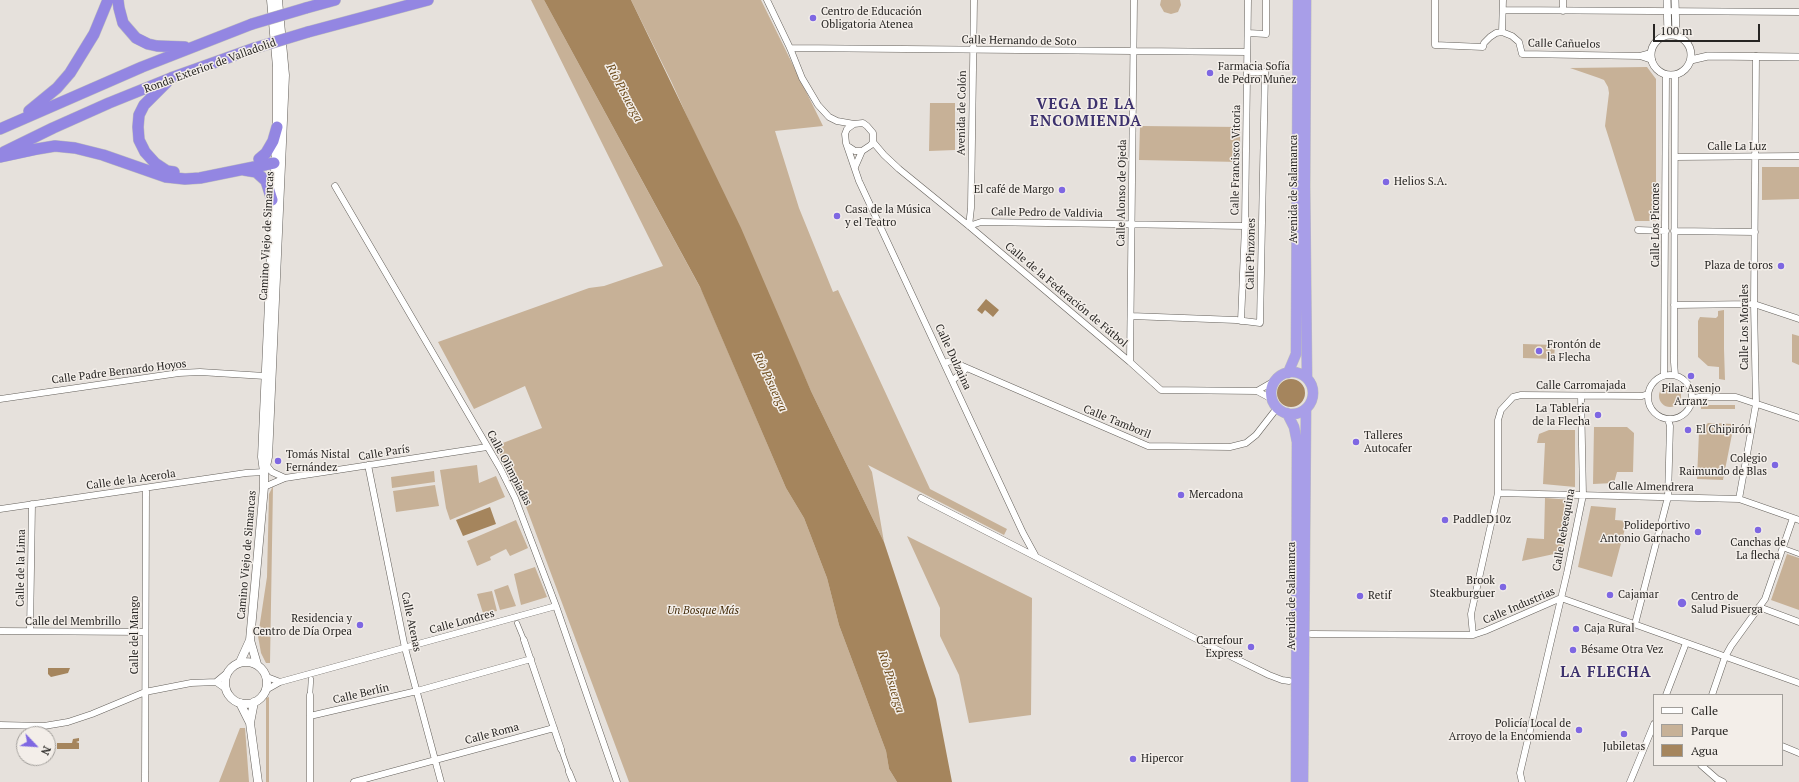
<!DOCTYPE html>
<html>
<head>
<meta charset="utf-8">
<style>
	body { margin:0 }
	#map { position:relative; width:1799px; height:782px; overflow:hidden; background:#e6e1dc; font-family:"PT Serif",serif }
	canvas { display:block }
	.legend { position:absolute; left:1653px; top:694px; width:130px; height:72px; box-sizing:border-box; background:#f3eee9; border:1px solid #a19e9a; margin:0; padding:5px 7px; list-style:none; font-size:12px; color:#272523 }
	.legend li { display:flex; align-items:center; gap:8px; height:20px }
	.legend b { width:20px; border:1px solid #a19e9a }
	.north { position:absolute; left:16px; top:726px; width:40px; height:40px; box-sizing:border-box; background:#f3eee9; border:1px solid #a19e9a; border-radius:50%; rotate:115deg; font-size:11px; font-weight:700; line-height:16px; text-align:center; color:#272523 }
	.north::after { content:''; display:block; margin:auto; width:14px; height:18px; background:#7e67e2; clip-path:polygon(50% 0,100% 100%,50% 72%,0 100%) }
	.scale { position:absolute; left:1653px; top:24px; width:107px; height:18px; box-sizing:border-box; border:2px solid #272523; border-top:0; padding-left:5px; font-size:12px; line-height:14px; white-space:nowrap; color:#272523; -webkit-text-stroke:3px #f3eee9; paint-order:stroke }
</style>
</head>
<body>
<div id="map">
<canvas width="1799" height="782"></canvas>
<ul class="legend">
<li><b style="height:5px;background:#fff"></b>Calle</li>
<li><b style="height:11px;background:#c7b197"></b>Parque</li>
<li><b style="height:11px;background:#a5855d"></b>Agua</li>
</ul>
<div class="north">N</div>
<div class="scale">100 m</div>
</div>
<script>
const ctx = document.querySelector('canvas').getContext('2d');
ctx.lineJoin = 'round';
function paint(path, color) {
  ctx.fillStyle = color;
  ctx.fill(path, 'evenodd');
}
function toPath(rows) {
  const path = new Path2D();
  for (const r of rows) {
    if (r.length === 3) {
      path.moveTo(r[0] + r[2], r[1]);
      path.arc(r[0], r[1], r[2], 0, 2 * Math.PI);
      continue;
    }
    path.moveTo(r[0], r[1]);
    for (let i = 2; i < r.length; i += 2) path.lineTo(r[i], r[i + 1]);
  }
  return path;
}
function trace(path, color, width, dash) {
  ctx.strokeStyle = color;
  ctx.lineWidth = width;
  ctx.lineCap = dash ? 'butt' : 'round';
  ctx.setLineDash(dash || []);
  ctx.stroke(path);
}
function drawText(font, color, halo, rows, align = 'center') {
  ctx.font = font + ' "PT Serif",serif';
  ctx.lineWidth = 3;
  ctx.setLineDash([]);
  ctx.textBaseline = 'middle';
  ctx.strokeStyle = halo;
  ctx.fillStyle = color;
  for (const [text, x, y, turn = 0] of rows) {
    ctx.save();
    ctx.translate(x, y);
    ctx.rotate((+turn || 0) * Math.PI / 180);
    ctx.textAlign = isNaN(turn) ? turn : align;
    if (halo) ctx.strokeText(text, 0, 0);
    ctx.fillText(text, 0, 0);
    ctx.restore();
  }
}
paint(toPath([
	[531,0,544,0,702,291,786,488,804,518,827,578,839,625,886,751,889,769,897,782,629,782,522,496,495,446,542,428,525,386,474,409,438,342,589,288,604,286,663,266],
	[631,0,761,0,823,126,775,131,799,208,833,292,838,290,930,489,1007,529,1004,535,868,465,872,472,884,542,811,391,672,83],
	[1161,0,1180,0,1181,5,1178,12,1171,14,1164,12,1160,5],
	[1647,67,1656,79,1656,221,1635,221,1605,126,1609,93,1608,87,1604,80,1599,78,1570,68],
	[930,103,955,103,955,150,929,151],
	[1140,126,1240,127,1240,162,1139,160],
	[1762,167,1799,167,1799,199,1762,200],
	[1724,310,1724,349,1725,380,1719,379,1719,367,1708,366,1698,357,1698,321,1700,317,1716,318,1718,316,1718,311],
	[1792,334,1799,336,1799,365,1792,362],
	[1523,344,1555,345,1554,359,1523,358],
	[1670,396,11],
	[1701,405,1735,405,1735,409,1701,409],
	[1708,423,1734,424,1723,480,1697,479,1699,432],
	[1594,427,1627,427,1634,433,1633,472,1617,472,1614,483,1593,484],
	[1549,430,1575,430,1575,487,1543,484,1545,443,1537,443,1539,434],
	[477,465,479,483,496,476,505,497,450,520,446,508,440,470],
	[434,471,435,482,392,488,391,477],
	[435,485,439,506,396,512,393,491],
	[273,486,270,663,266,663,261,653,258,636,267,577,269,494],
	[1545,498,1573,500,1563,552,1522,561,1527,538,1544,539],
	[1591,506,1616,508,1615,520,1627,521,1612,577,1578,567],
	[516,520,528,548,510,556,506,549,490,557,491,560,477,566,467,541],
	[907,536,1032,598,1031,715,969,723,959,675,940,636,940,608],
	[1787,554,1799,558,1799,610,1771,600],
	[535,567,547,597,521,605,514,574],
	[508,585,516,606,500,610,494,590],
	[492,591,497,611,483,613,477,594],
	[269,697,269,782,266,782,266,698],
	[240,728,245,728,249,782,219,782]
]), '#c7b197');
paint(toPath([
	[544,0,631,0,741,228,811,391,884,542,936,699,952,782,897,782,889,769,886,751,839,625,827,578,804,518,786,488,700,287],
	[986,299,999,310,993,317,985,310,982,314,977,310],
	[1291,393,14],
	[490,507,496,524,463,536,456,520],
	[48,668,70,668,68,673,51,677,48,674],
	[79,738,79,741,76,742,79,743,79,749,57,749,57,743,72,743,73,739]
]), '#a5855d');
const pedestrian = toPath([
	[1783,548,1799,554],
	[517,623,524,640],
	[310,695,311,679],
	[561,749,569,772]
]);
const minor = toPath([
	[767,0,790,48,802,78,818,105,829,117,837,121,854,124],
	[1435,0,1435,45,1483,47,1484,43,1490,37,1496,33,1502,32,1512,36,1519,42,1522,54,1640,56,1651,53],
	[1503,10,1799,12],
	[1563,11,1563,0],
	[1502,32,1503,0],
	[1248,33,1266,34,1266,0],
	[790,48,1247,52],
	[1640,56,1652,60],
	[873,142,884,155,899,169,969,226,1130,362,1161,390,1257,391,1272,399],
	[849,147,855,151,862,151,871,145,873,142,873,133,867,126,863,123,854,124,847,129,845,134,846,143,859,181,1023,533,1035,555],
	[1675,157,1799,156],
	[855,167,862,151],
	[335,186,500,468,515,498,556,606,617,782],
	[969,226,981,222,1245,226],
	[969,226,971,208,974,0],
	[1638,230,1666,231],
	[1674,231,1755,232],
	[1674,305,1754,304,1799,319],
	[1131,316,1236,320,1260,323,1265,72,1247,72],
	[1241,321,1245,226,1248,0],
	[1130,362,1134,0],
	[944,363,951,361,967,368],
	[1670,397,22],
	[1664,375,1666,75],
	[1675,375,1674,362,1675,75],
	[953,380,967,368,1148,446,1230,447,1246,443,1256,435,1277,408],
	[1257,391,1276,380],
	[0,399,179,373,200,372,265,376],
	[1692,399,1699,397,1736,397,1799,418],
	[368,465,405,648,441,782],
	[267,466,272,472,285,478],
	[264,487,285,478,487,447],
	[1498,493,1739,499,1799,520],
	[921,498,1218,650,1269,675,1282,680,1289,681],
	[1739,499,1756,404,1754,304,1756,56],
	[0,509,246,473,264,472],
	[1759,607,1799,622],
	[1635,624,1668,497,1670,426,1668,419],
	[0,631,145,632],
	[30,631,32,504],
	[1311,634,1473,635,1485,631,1561,598,1799,683],
	[1473,635,1471,614,1498,493,1498,420,1501,410,1513,397,1521,395,1642,396,1648,394],
	[524,640,561,749],
	[267,677,280,682],
	[216,682,228,672],
	[266,690,280,682,556,606],
	[1666,695,1686,643],
	[1712,695,1725,657,1731,646,1765,599,1793,518],
	[310,716,417,691,531,659],
	[0,725,44,726,68,722,92,714,145,692,191,683,216,682,226,689],
	[1782,746,1799,753],
	[1701,765,1717,779,1723,782],
	[569,772,573,782],
	[145,782,146,488],
	[310,782,310,695],
	[354,782,554,728],
	[1522,782,1520,773,1567,573,1583,495,1581,396],
	[1630,782,1654,724]
]);
const tertiary = toPath([
	[1667,0,1668,35],
	[1675,0,1676,35],
	[1671,55,20],
	[1691,60,1708,56,1799,57]
]);
const secondary = toPath([
	[265,471,268,457,285,75,278,0],
	[250,640,257,664],
	[246,683,21],
	[240,662,250,640,264,487,264,472,262,457,277,127,277,67,271,0],
	[254,702,250,723,258,782],
	[240,703,250,723]
]);
const trunk = toPath([
	[1306,0,1305,187,1307,378],
	[1292,393,21],
	[1288,373,1296,354,1298,0],
	[1287,413,1294,427,1297,442,1296,782],
	[1303,782,1306,409]
]);
const motorway = toPath([
	[118,0,119,8,123,23,136,38,148,44,157,46,185,47],
	[306,8,335,0],
	[308,32,428,0],
	[167,82,144,105,139,115,138,127,139,140,145,152,155,163,167,171,174,172],
	[29,111,57,88,70,73,94,34,108,0],
	[0,129,142,67,252,24],
	[4,152,53,128,109,103,171,78,255,48],
	[0,157,37,149,55,146,75,148,103,155,166,177,185,179,200,178,274,163],
	[259,159,266,153,273,141,277,127],
	[244,170,256,172,266,181,272,200]
]);
trace(pedestrian, '#64605b', 5.5);
trace(minor, '#64605b', 7);
trace(tertiary, '#64605b', 8);
trace(secondary, '#64605b', 9);
trace(trunk, '#bebebd', 11);
trace(motorway, '#bebebd', 12);
trace(pedestrian, '#fff', 4.5);
trace(minor, '#fff', 6);
trace(tertiary, '#fff', 7);
trace(secondary, '#fff', 8);
trace(trunk, '#a89ee8', 10);
trace(motorway, '#9386e2', 11);
const motorwayBridge = toPath([
	[252,24,306,8],
	[255,48,308,32]
]);
trace(motorwayBridge, '#bebebd', 12, []);
trace(motorwayBridge, '#9386e2', 11);
for (const [x, y, r, color] of [
	[813,18,4,"#7e67e2"],
	[1210,73,4,"#7e67e2"],
	[1386,182,4,"#7e67e2"],
	[1062,190,4,"#7e67e2"],
	[837,216,4,"#7e67e2"],
	[1781,266,4,"#7e67e2"],
	[1539,351,4,"#7e67e2"],
	[1691,376,4,"#7e67e2"],
	[1598,415,4,"#7e67e2"],
	[1688,430,4,"#7e67e2"],
	[1356,442,4,"#7e67e2"],
	[278,461,4,"#7e67e2"],
	[1775,465,4,"#7e67e2"],
	[1181,495,4,"#7e67e2"],
	[1445,520,4,"#7e67e2"],
	[1758,530,4,"#7e67e2"],
	[1698,532,4,"#7e67e2"],
	[1503,587,4,"#7e67e2"],
	[1610,595,4,"#7e67e2"],
	[1360,596,4,"#7e67e2"],
	[1682,603,5,"#7e67e2"],
	[360,625,4,"#7e67e2"],
	[1576,629,4,"#7e67e2"],
	[1251,647,4,"#7e67e2"],
	[1573,650,4,"#7e67e2"],
	[1579,730,4,"#7e67e2"],
	[1624,734,4,"#7e67e2"],
	[1133,759,4,"#7e67e2"]
]) {
  const dot = new Path2D();
  dot.arc(x, y, r, 0, 2 * Math.PI);
  ctx.fillStyle = color;
  ctx.fill(dot);
  trace(dot, '#f3eee9', 1.5);
}
drawText('11px', '#272523', '#f3eee9', [
	["Centro de Educación",821,12],
	["Obligatoria Atenea",821,25],
	["Farmacia Sofía",1218,67],
	["de Pedro Muñez",1218,80],
	["Helios S.A.",1394,182],
	["El café de Margo",1054,190,"right"],
	["Casa de la Música",845,210],
	["y el Teatro",845,223],
	["Plaza de toros",1773,266,"right"],
	["Frontón de",1547,345],
	["la Flecha",1547,358],
	["Pilar Asenjo",1691,389,"center"],
	["Arranz",1691,402,"center"],
	["La Tableria",1590,409,"right"],
	["de la Flecha",1590,422,"right"],
	["El Chipirón",1696,430],
	["Talleres",1364,436],
	["Autocafer",1364,449],
	["Tomás Nistal",286,455],
	["Fernández",286,468],
	["Colegio",1767,459,"right"],
	["Raimundo de Blas",1767,472,"right"],
	["Mercadona",1189,495],
	["PaddleD10z",1453,520],
	["Polideportivo",1690,526,"right"],
	["Antonio Garnacho",1690,539,"right"],
	["Canchas de",1758,543,"center"],
	["La flecha",1758,556,"center"],
	["Brook",1495,581,"right"],
	["Steakburguer",1495,594,"right"],
	["Cajamar",1618,595],
	["Retif",1368,596],
	["Centro de",1691,597],
	["Salud Pisuerga",1691,610],
	["Residencia y",352,619,"right"],
	["Centro de Día Orpea",352,632,"right"],
	["Caja Rural",1584,629],
	["Carrefour",1243,641,"right"],
	["Express",1243,654,"right"],
	["Bésame Otra Vez",1581,650],
	["Policía Local de",1571,724,"right"],
	["Arroyo de la Encomienda",1571,737,"right"],
	["Jubiletas",1624,747,"center"],
	["Hipercor",1141,759]
], 'left');
drawText('11px', '#272523', '#f3eee9', [
	["Calle Hernando de Soto",1019,41,1],
	["Calle Cañuelos",1564,44,1],
	["Ronda Exterior de Valladolid",210,66,-20],
	["Avenida de Colón",962,113,-89],
	["Calle La Luz",1737,147],
	["Calle Francisco Vitoria",1236,160,-89],
	["Avenida de Salamanca",1294,189,-90],
	["Calle Alonso de Ojeda",1122,193,-89],
	["Calle Pedro de Valdivia",1047,213,1],
	["Calle Los Picones",1656,225,-90],
	["Camino Viejo de Simancas",267,236,-87],
	["Calle Pinzones",1251,254,-89],
	["Calle de la Federación de Fútbol",1066,295,40],
	["Calle Los Morales",1745,327,-90],
	["Calle Dulzaina",953,357,65],
	["Calle Padre Bernardo Hoyos",119,372,-7],
	["Calle Carromajada",1581,386],
	["Calle Tamboril",1117,422,22],
	["Calle París",384,453,-9],
	["Calle Olimpiadas",509,468,62],
	["Calle de la Acerola",131,480,-8],
	["Calle Almendrera",1651,487,1],
	["Calle Rebesquina",1564,530,-80],
	["Camino Viejo de Simancas",247,555,-85],
	["Calle de la Lima",21,568,-89],
	["Avenida de Salamanca",1292,596,-90],
	["Calle Industrias",1519,606,-23],
	["Calle del Membrillo",73,622],
	["Calle Atenas",411,622,78],
	["Calle Londres",462,622,-15],
	["Calle del Mango",135,635,-90],
	["Calle Berlín",361,694,-13],
	["Calle Roma",492,734,-15]
]);
drawText('italic 11px', '#422a08', '#f3eee9', [
	["Un Bosque Más",703,611]
]);
drawText('italic 12px', '#6c4a1a', '#f3eee9', [
	["Río Pisuerga",624,93,62],
	["Río Pisuerga",770,382,65],
	["Río Pisuerga",891,682,73]
]);
ctx.letterSpacing = '1px';
drawText('bold 15px', '#3c316d', '#f3eee9', [
	["VEGA DE LA",1086,105],
	["ENCOMIENDA",1086,122],
	["LA FLECHA",1606,673]
]);
ctx.letterSpacing = '0px';
</script>
</body>
</html>
